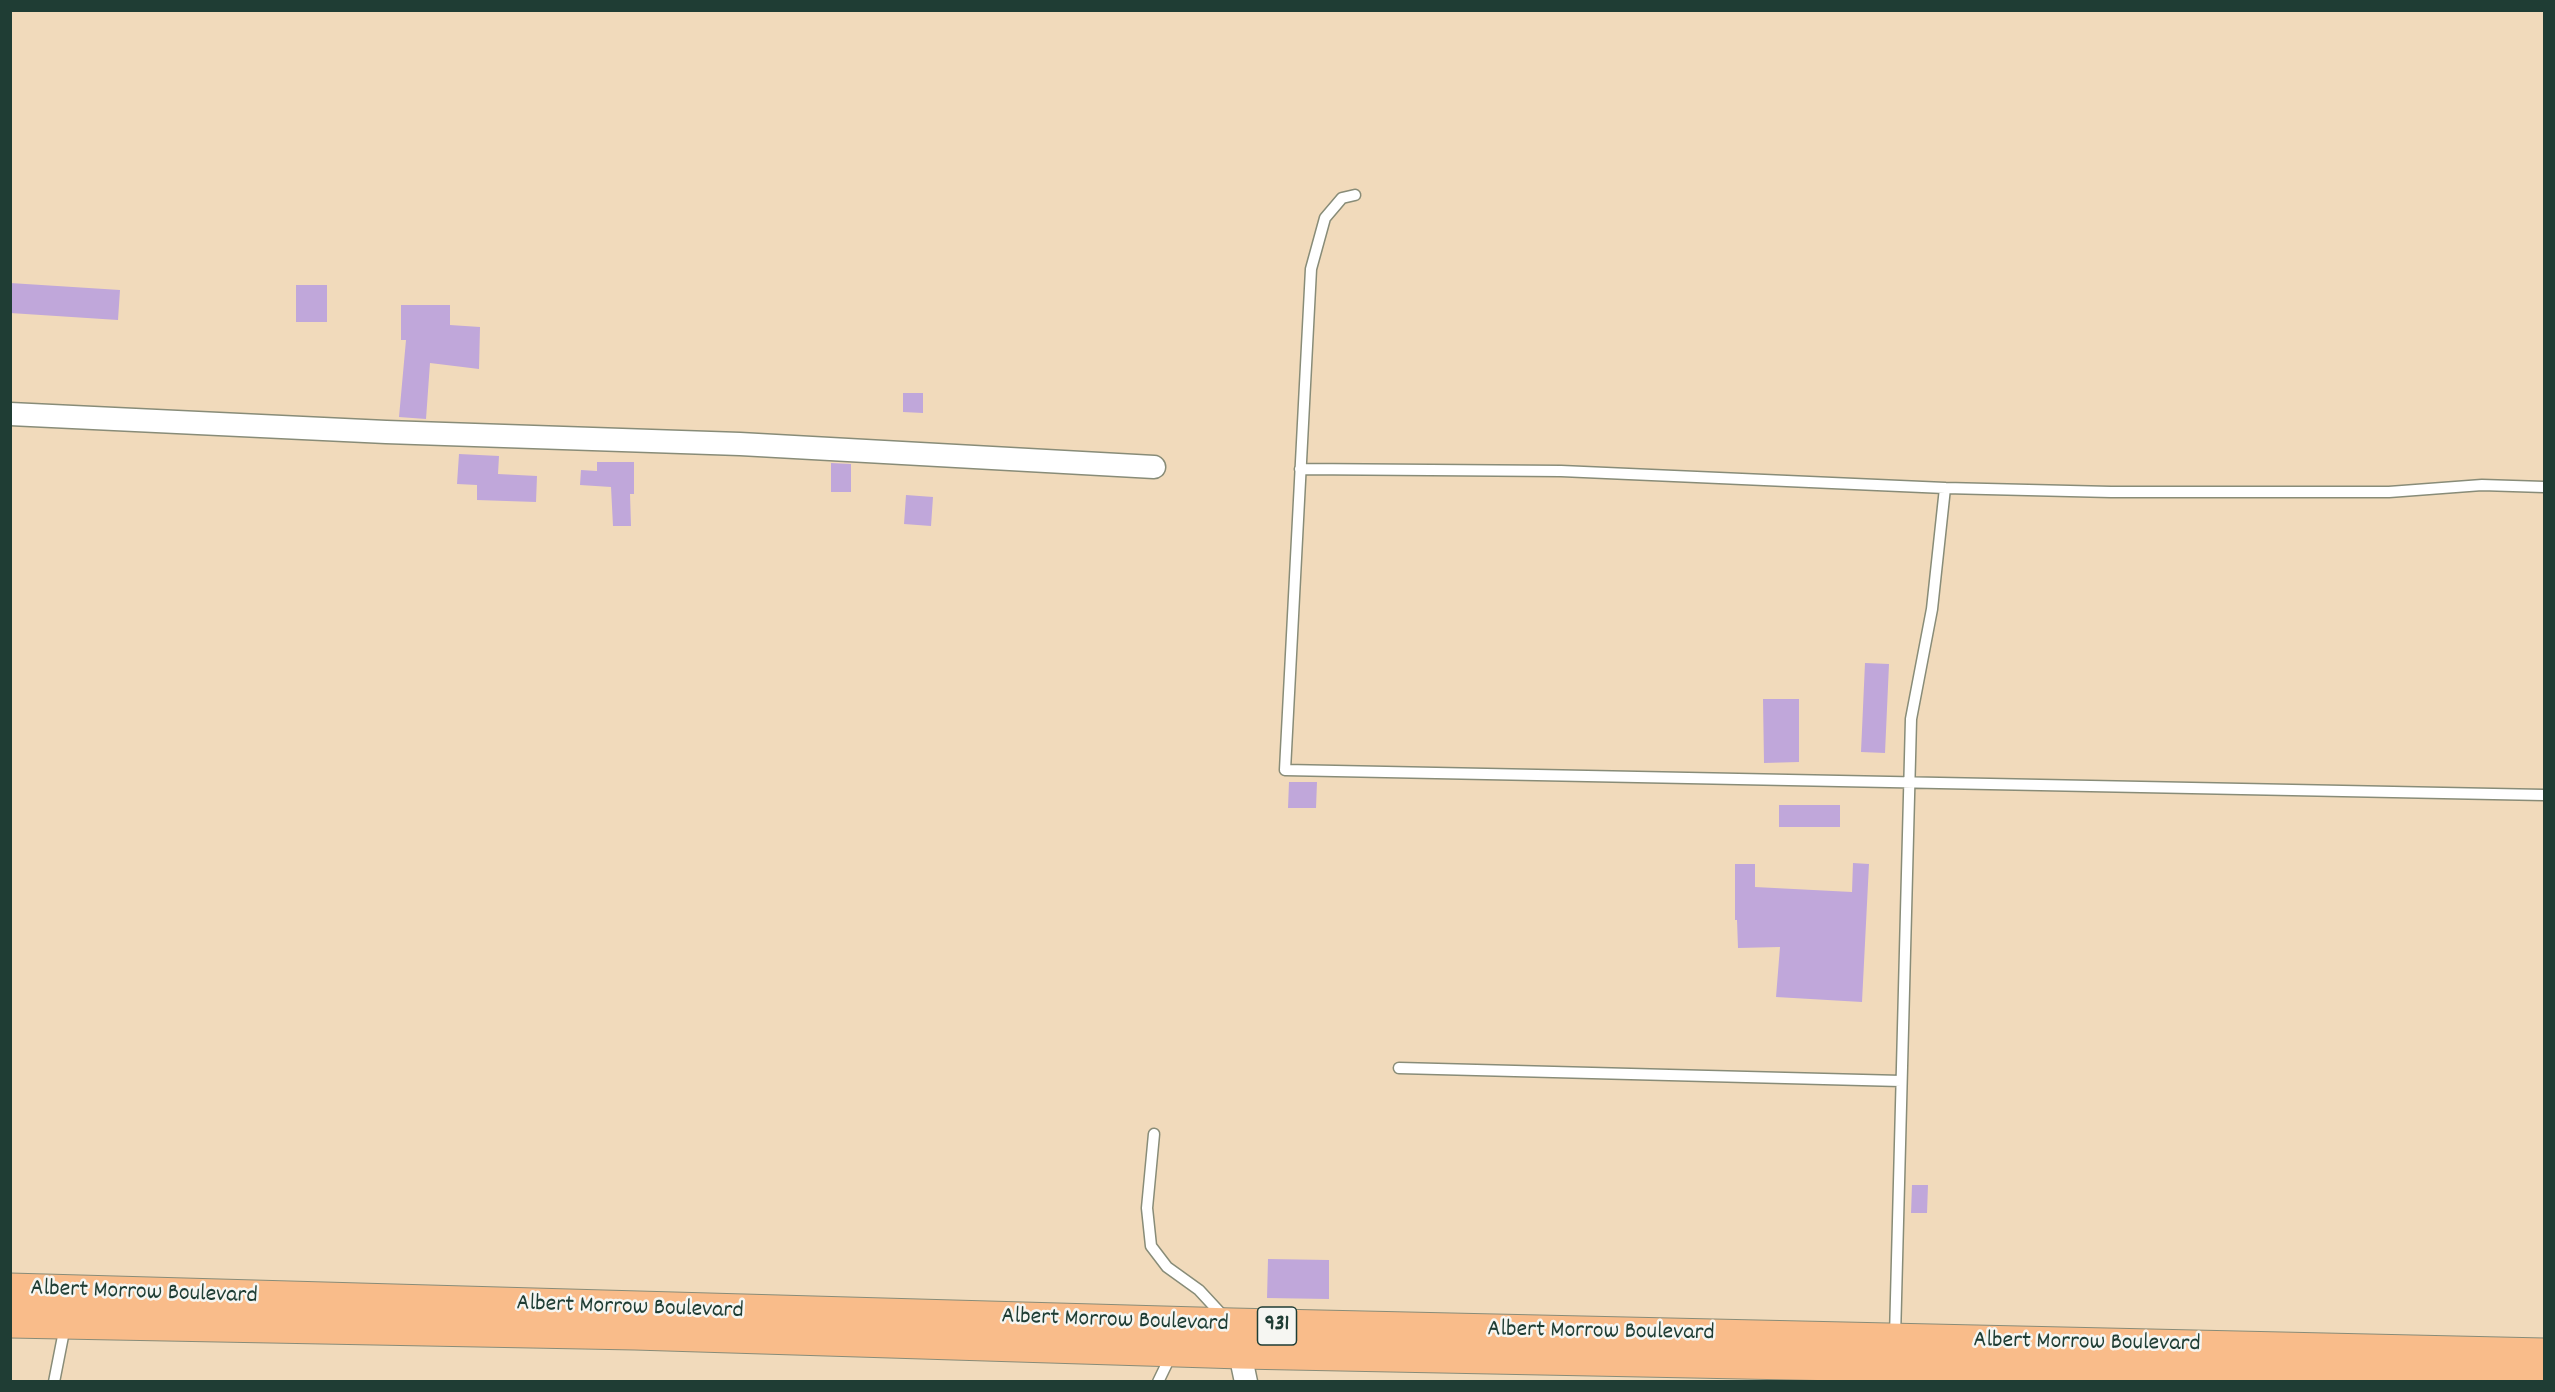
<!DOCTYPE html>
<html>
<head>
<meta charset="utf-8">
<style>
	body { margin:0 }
	#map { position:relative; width:2555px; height:1392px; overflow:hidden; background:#f1dabb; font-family:Dekko,sans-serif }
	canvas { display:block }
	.frame { position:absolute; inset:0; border:12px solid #1f3d34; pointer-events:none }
</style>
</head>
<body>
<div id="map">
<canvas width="2555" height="1392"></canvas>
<div class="frame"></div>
</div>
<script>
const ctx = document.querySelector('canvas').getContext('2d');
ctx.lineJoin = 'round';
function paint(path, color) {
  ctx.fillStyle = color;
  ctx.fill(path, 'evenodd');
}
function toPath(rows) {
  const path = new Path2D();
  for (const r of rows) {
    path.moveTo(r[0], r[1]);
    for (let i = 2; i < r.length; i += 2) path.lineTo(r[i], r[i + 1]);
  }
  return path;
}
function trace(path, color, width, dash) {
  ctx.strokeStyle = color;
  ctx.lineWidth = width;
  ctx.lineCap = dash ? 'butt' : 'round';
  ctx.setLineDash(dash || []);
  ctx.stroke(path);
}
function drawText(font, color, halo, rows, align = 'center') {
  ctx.font = font + ' Dekko,sans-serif';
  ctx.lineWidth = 5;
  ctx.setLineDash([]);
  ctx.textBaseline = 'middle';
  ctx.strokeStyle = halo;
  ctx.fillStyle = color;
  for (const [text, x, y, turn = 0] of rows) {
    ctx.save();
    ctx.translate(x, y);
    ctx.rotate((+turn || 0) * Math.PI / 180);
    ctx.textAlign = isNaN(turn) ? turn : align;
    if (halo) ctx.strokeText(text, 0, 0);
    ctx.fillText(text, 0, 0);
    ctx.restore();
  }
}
paint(toPath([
	[10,283,120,290,118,320,10,313],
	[296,285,327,285,327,322,296,322],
	[401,305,450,305,450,325,480,327,479,369,430,363,426,419,399,417,406,340,401,340],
	[903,393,923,393,923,413,903,412],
	[459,454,499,456,498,474,537,476,536,502,477,500,477,485,457,484],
	[597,462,634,462,634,494,630,494,631,526,613,526,611,487,580,485,581,470,597,471],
	[831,463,851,464,851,492,831,492],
	[906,495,933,497,931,526,904,524],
	[1865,663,1889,664,1885,753,1861,752],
	[1763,699,1799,699,1799,762,1764,763],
	[1289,782,1317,782,1316,808,1288,808],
	[1779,805,1840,805,1840,827,1779,827],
	[1853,863,1869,864,1862,1002,1776,997,1780,947,1738,948,1737,920,1735,920,1735,864,1755,864,1755,887,1852,892],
	[1912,1185,1928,1185,1927,1213,1911,1213],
	[1268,1259,1329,1260,1329,1299,1267,1298]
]), '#c0a7da');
const service = toPath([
	[1355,195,1342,198,1325,218,1311,269,1285,770,2544,795],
	[1300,469,1561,471,1945,488,2111,492,2389,492,2482,485,2544,487],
	[1399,1068,1901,1081],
	[1154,1134,1147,1208,1151,1246,1167,1267,1199,1290,1224,1317],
	[1895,1337,1911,719,1932,609,1945,488],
	[54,1382,65,1326],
	[1158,1382,1171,1355]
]);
const minor = toPath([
	[10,414,386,432,740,444,1154,467],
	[1237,1339,1246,1382]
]);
const trunk = toPath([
	[10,1290,1233,1325,2544,1355],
	[10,1321,635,1333,1241,1352,2544,1378]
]);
trace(service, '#888c78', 13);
trace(minor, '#888c78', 25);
trace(trunk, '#888c78', 35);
trace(service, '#fff', 10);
trace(minor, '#fff', 22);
trace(trunk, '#f9bc8a', 33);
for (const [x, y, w] of [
	[1277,1326,39]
]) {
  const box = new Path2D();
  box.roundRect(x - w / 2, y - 19, w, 38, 4.5);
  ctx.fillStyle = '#f6f6f2';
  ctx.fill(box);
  trace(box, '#1f3d34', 1.5);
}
drawText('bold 22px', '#1f3d34', null, [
	["931",1277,1326]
]);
drawText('24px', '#1f3d34', '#f6f6f2', [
	["Albert Morrow Boulevard",144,1294,2],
	["Albert Morrow Boulevard",630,1309,2],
	["Albert Morrow Boulevard",1115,1322,2],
	["Albert Morrow Boulevard",1601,1333,1],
	["Albert Morrow Boulevard",2087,1344,1]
]);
</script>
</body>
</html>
